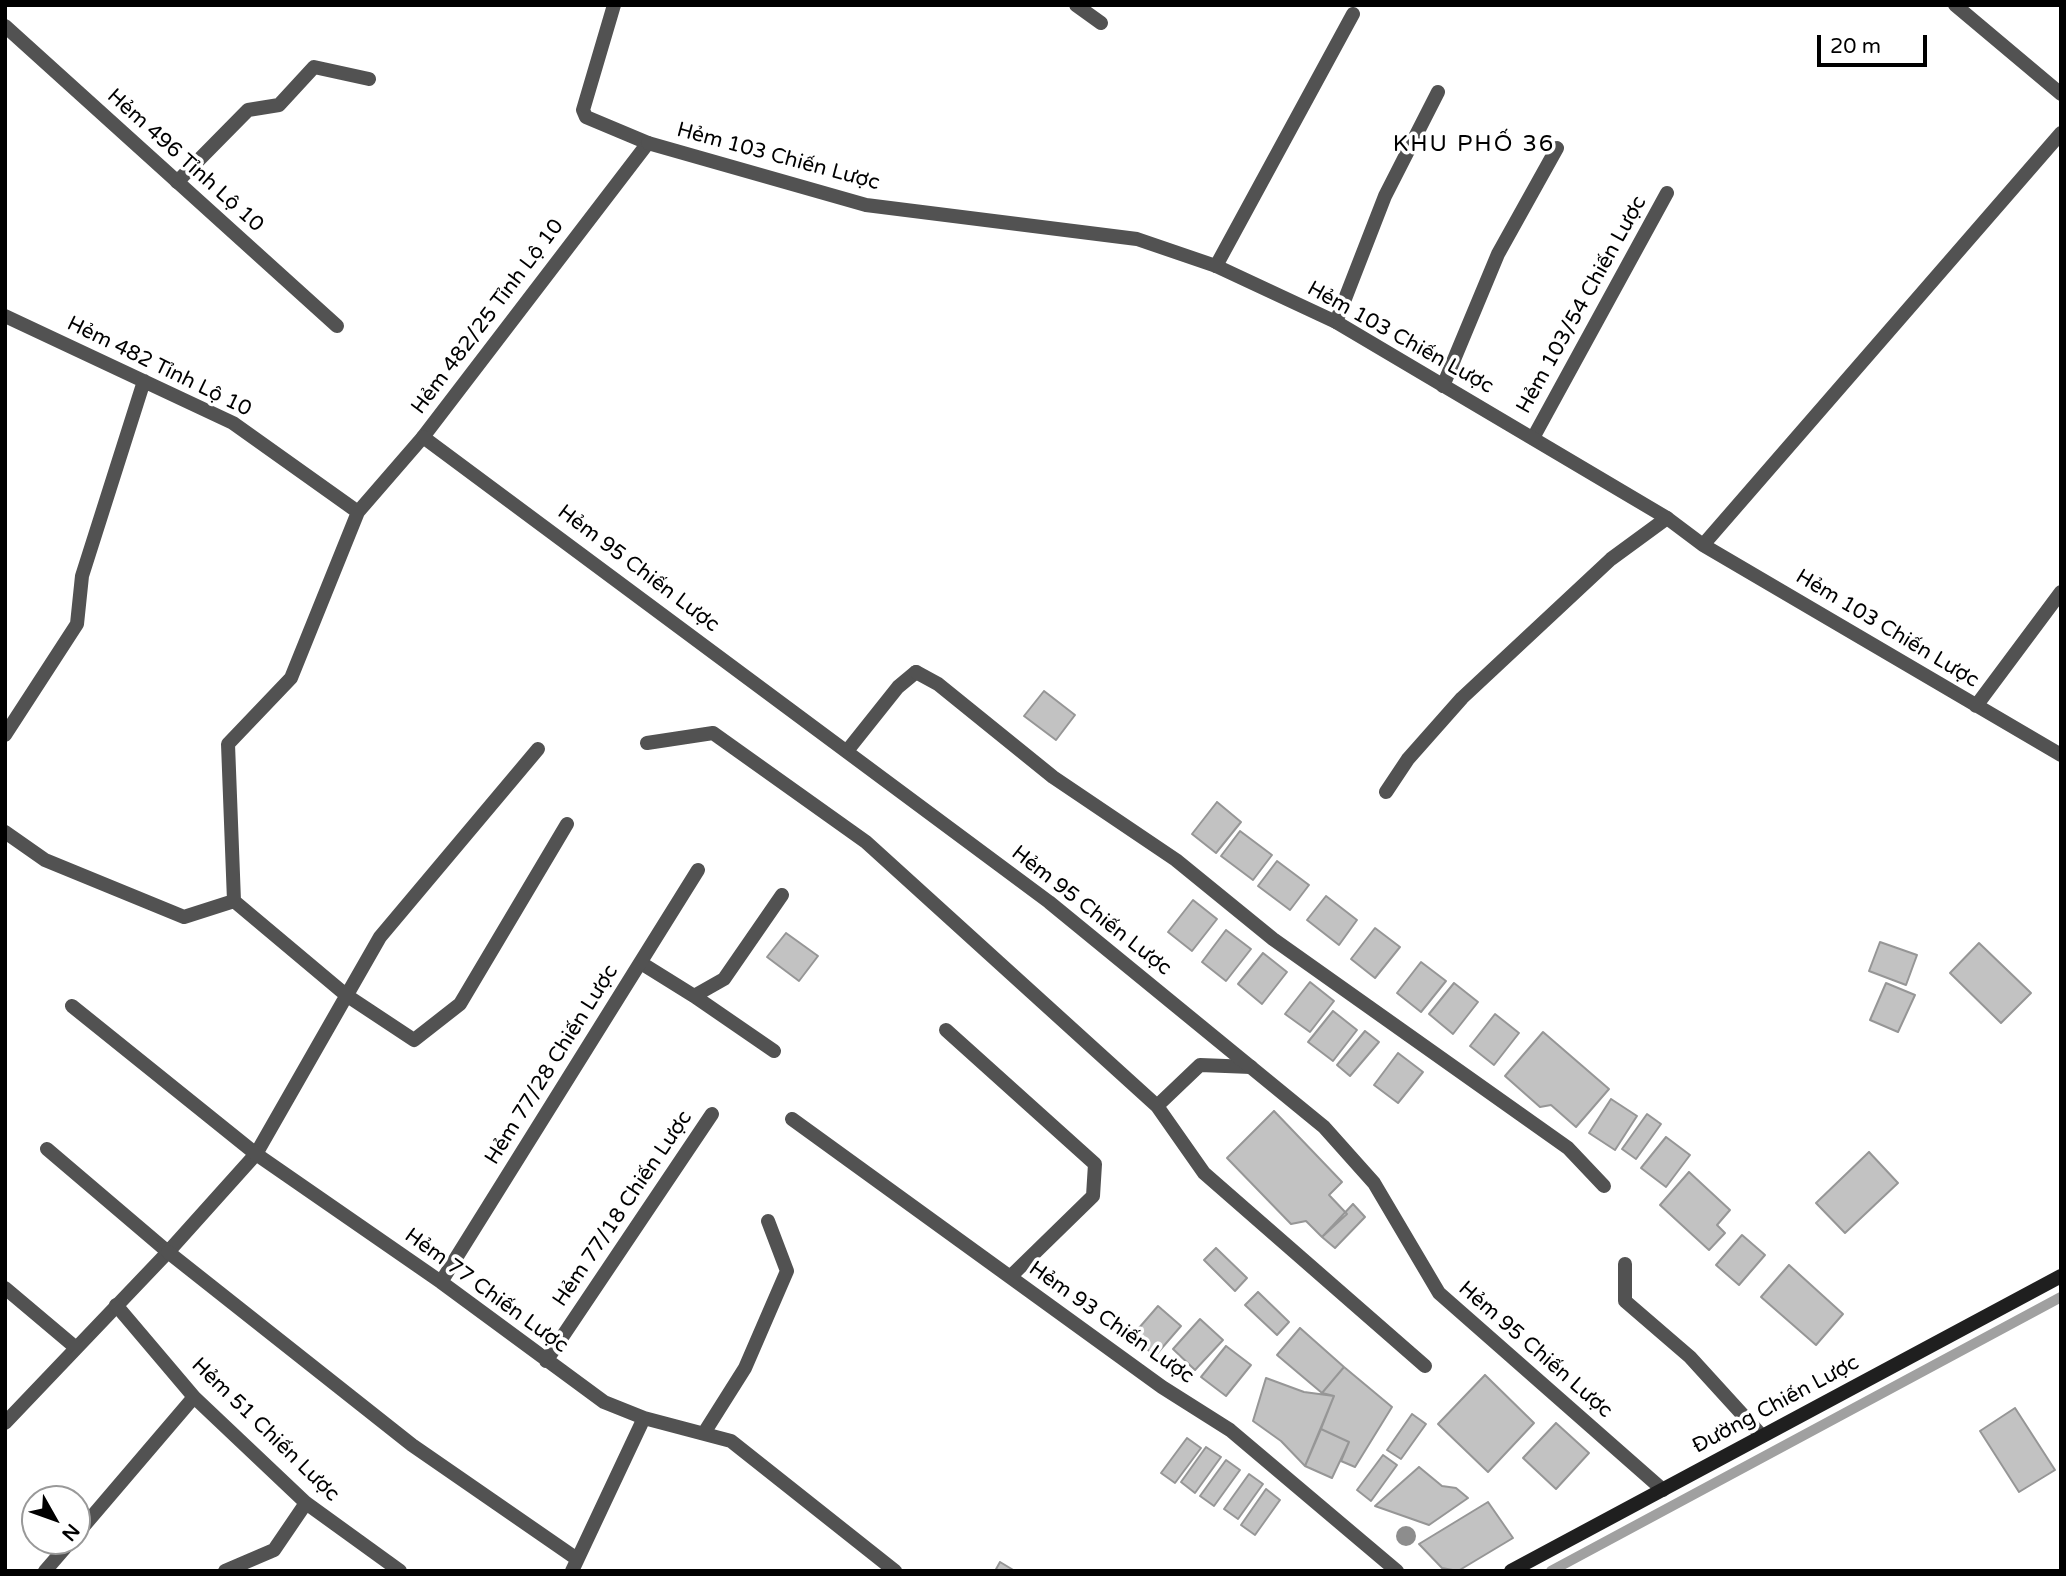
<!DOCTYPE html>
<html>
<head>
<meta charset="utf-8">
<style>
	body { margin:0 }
	#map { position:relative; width:2066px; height:1576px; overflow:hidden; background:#fff; font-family:"Varela Round",sans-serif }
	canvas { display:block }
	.frame { position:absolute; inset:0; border:7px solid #000; pointer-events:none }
	.north { position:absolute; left:21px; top:1485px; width:70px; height:70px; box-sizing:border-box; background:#fff; border:2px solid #999; border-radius:50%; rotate:130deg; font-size:19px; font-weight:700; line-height:28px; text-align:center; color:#000 }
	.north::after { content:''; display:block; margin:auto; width:24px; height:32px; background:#000; clip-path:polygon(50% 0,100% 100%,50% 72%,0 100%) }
	.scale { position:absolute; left:1817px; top:35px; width:110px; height:32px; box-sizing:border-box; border:4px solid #000; border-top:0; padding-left:9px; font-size:21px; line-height:24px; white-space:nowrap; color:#000; -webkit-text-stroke:5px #fff; paint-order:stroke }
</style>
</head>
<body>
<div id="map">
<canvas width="2066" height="1576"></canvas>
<div class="frame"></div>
<div class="north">N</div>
<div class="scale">20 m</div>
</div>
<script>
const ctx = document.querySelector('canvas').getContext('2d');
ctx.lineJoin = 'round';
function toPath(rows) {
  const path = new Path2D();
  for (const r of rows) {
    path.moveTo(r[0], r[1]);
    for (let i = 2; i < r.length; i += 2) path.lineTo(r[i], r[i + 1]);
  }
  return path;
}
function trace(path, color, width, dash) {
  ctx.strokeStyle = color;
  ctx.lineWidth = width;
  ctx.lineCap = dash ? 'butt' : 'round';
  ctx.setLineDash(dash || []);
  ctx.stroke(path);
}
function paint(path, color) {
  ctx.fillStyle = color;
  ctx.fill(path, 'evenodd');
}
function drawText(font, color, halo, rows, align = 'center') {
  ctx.font = font + ' "Varela Round",sans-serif';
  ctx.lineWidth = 7;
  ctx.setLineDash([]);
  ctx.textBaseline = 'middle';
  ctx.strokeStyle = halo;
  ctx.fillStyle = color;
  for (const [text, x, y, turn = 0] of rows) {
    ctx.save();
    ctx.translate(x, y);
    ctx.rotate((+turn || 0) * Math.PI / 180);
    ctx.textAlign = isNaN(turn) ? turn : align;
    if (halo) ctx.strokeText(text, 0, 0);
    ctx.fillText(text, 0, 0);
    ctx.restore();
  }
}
trace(toPath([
	[1551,1571,2061,1297]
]), '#a0a0a0', 10);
const building = toPath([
	[1044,691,1075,715,1056,740,1024,716,1044,691],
	[1217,802,1241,822,1216,853,1192,834,1217,802],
	[1240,831,1272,855,1253,880,1221,856,1240,831],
	[1277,861,1309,885,1290,910,1258,886,1277,861],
	[1326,896,1357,920,1339,945,1307,920,1326,896],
	[1193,900,1217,919,1192,951,1168,932,1193,900],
	[1375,928,1400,947,1375,978,1351,959,1375,928],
	[1226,930,1251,949,1226,981,1202,962,1226,930],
	[786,933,818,956,799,981,767,957,786,933],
	[1880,942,1917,955,1906,985,1869,971,1880,942],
	[1979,943,2031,993,2001,1023,1950,973,1979,943],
	[1263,953,1287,972,1262,1004,1238,984,1263,953],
	[1421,962,1446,981,1421,1012,1397,993,1421,962],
	[1310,982,1334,1001,1310,1032,1285,1014,1310,982],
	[1454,983,1478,1002,1453,1034,1429,1014,1454,983],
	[1886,983,1915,995,1898,1032,1870,1020,1886,983],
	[1333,1011,1357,1030,1333,1061,1308,1042,1333,1011],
	[1495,1014,1519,1033,1494,1065,1470,1046,1495,1014],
	[1365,1031,1379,1042,1350,1076,1337,1065,1365,1031],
	[1543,1032,1609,1089,1576,1127,1551,1105,1540,1107,1505,1076,1543,1032],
	[1398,1053,1423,1072,1398,1103,1374,1085,1398,1053],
	[1611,1099,1637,1116,1615,1150,1589,1133,1611,1099],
	[1274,1111,1342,1182,1329,1195,1347,1214,1322,1237,1306,1221,1291,1224,1227,1158,1274,1111],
	[1647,1114,1661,1124,1636,1159,1622,1149,1647,1114],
	[1666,1137,1690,1155,1666,1187,1641,1168,1666,1137],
	[1869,1152,1898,1183,1845,1233,1816,1203,1869,1152],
	[1689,1172,1730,1210,1717,1225,1725,1233,1709,1250,1660,1205,1689,1172],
	[1353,1204,1365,1217,1335,1248,1322,1237,1353,1204],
	[1742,1235,1765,1255,1739,1285,1716,1265,1742,1235],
	[1216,1248,1247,1278,1235,1291,1204,1260,1216,1248],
	[1789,1265,1843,1314,1816,1345,1761,1297,1789,1265],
	[1258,1292,1289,1322,1277,1335,1245,1305,1258,1292],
	[1158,1306,1181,1326,1155,1356,1132,1336,1158,1306],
	[1200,1319,1223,1340,1195,1370,1173,1349,1200,1319],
	[1300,1328,1344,1367,1322,1393,1277,1355,1300,1328],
	[1226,1346,1251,1365,1226,1396,1201,1377,1226,1346],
	[1344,1367,1392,1407,1355,1467,1341,1461,1349,1442,1321,1429,1334,1396,1322,1393,1344,1367],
	[1485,1375,1534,1423,1488,1472,1438,1424,1485,1375],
	[1266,1378,1304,1392,1334,1396,1305,1466,1281,1441,1253,1421,1266,1378],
	[2015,1408,2055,1470,2019,1492,1980,1431,2015,1408],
	[1412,1414,1426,1424,1401,1459,1387,1450,1412,1414],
	[1556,1423,1589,1453,1556,1489,1523,1458,1556,1423],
	[1321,1429,1349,1442,1332,1478,1305,1466,1321,1429],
	[1187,1438,1201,1448,1175,1483,1161,1473,1187,1438],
	[1206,1447,1221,1457,1195,1493,1181,1482,1206,1447],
	[1383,1455,1397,1465,1371,1501,1357,1490,1383,1455],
	[1226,1460,1240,1470,1214,1506,1200,1496,1226,1460],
	[1419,1467,1442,1486,1456,1488,1468,1498,1429,1525,1375,1506,1419,1467],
	[1249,1474,1263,1484,1238,1519,1224,1509,1249,1474],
	[1266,1489,1280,1500,1255,1535,1241,1525,1266,1489],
	[1488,1502,1513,1538,1458,1571,1442,1568,1419,1544,1488,1502],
	[1000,1562,1015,1571,995,1571,1000,1562]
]);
paint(building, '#c2c2c2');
trace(building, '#969696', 2);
trace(toPath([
	[1076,5,1101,23],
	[177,182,248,110,279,105,314,67,369,79],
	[1216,266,1353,14],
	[5,316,233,423,358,512],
	[1336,322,1385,196,1438,92],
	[1443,386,1498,254,1557,148],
	[1533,438,1667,193],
	[5,735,77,624,82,576,144,381],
	[647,743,713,733,866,842,1157,1106,1204,1173,1425,1366],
	[847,751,898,687,916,672],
	[1386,792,1408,759,1462,698,1611,559,1667,518],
	[5,832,45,860,184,917,234,901,346,995,414,1040,460,1004,567,824],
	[234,901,228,744,291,678,358,512,423,437,648,143,586,117,583,110,614,5],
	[641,963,694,996,724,979,782,895],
	[694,996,774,1051],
	[1157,1106,1200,1065,1251,1067],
	[47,1149,168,1252],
	[1625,1264,1625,1301,1690,1357,1762,1436],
	[5,1288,75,1347],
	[5,1423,168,1252,256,1154,380,937,538,749]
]), '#525252', 14);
trace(toPath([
	[1955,5,2061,94],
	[5,26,337,326],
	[648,143,866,205,1137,239,1216,266,1336,322,1667,518,1703,545,2061,755],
	[423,437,1049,902,1324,1127,1374,1183,1439,1293,1663,1490],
	[1703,545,2061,133],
	[916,672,938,684,1053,777,1176,860,1273,939,1568,1148,1604,1186],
	[1976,706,2061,592],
	[72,1006,256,1154,441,1282,604,1402,644,1418,731,1441,895,1571],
	[946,1030,1095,1164,1093,1196,1010,1277],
	[792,1119,1162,1387,1230,1430,1397,1571],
	[168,1252,412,1445,577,1559],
	[441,1282,698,870],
	[116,1305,194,1397,306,1503,400,1571],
	[546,1361,712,1114],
	[704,1433,745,1368,787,1271,768,1221],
	[77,1534,194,1397],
	[45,1571,71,1541],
	[225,1571,274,1550,306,1503],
	[572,1571,644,1418]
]), '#525252', 14);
trace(toPath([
	[1511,1571,2061,1276]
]), '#1f1f1f', 14);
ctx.fillStyle = '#8d8d8d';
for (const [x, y] of [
	[1406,1536]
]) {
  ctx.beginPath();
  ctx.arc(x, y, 10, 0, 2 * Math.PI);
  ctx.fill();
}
drawText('21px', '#000', '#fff', [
	["Hẻm 103 Chiến Lược",778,157,15],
	["Hẻm 496 Tỉnh Lộ 10",185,161,42],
	["Hẻm 103/54 Chiến Lược",1582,305,-61],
	["Hẻm 482/25 Tỉnh Lộ 10",488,317,-53],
	["Hẻm 103 Chiến Lược",1400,338,29],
	["Hẻm 482 Tỉnh Lộ 10",159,367,26],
	["Hẻm 95 Chiến Lược",638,569,37],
	["Hẻm 103 Chiến Lược",1887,629,31],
	["Hẻm 95 Chiến Lược",1091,911,38],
	["Hẻm 77/28 Chiến Lược",552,1065,-58],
	["Hẻm 77/18 Chiến Lược",623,1209,-56],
	["Hẻm 77 Chiến Lược",486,1291,36],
	["Hẻm 93 Chiến Lược",1111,1323,35],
	["Hẻm 95 Chiến Lược",1535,1350,41],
	["Đường Chiến Lược",1776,1405,-28],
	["Hẻm 51 Chiến Lược",265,1430,44]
]);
ctx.letterSpacing = '2px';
drawText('23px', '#000', '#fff', [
	["KHU PHỐ 36",1474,145]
]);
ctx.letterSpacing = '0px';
</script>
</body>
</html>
